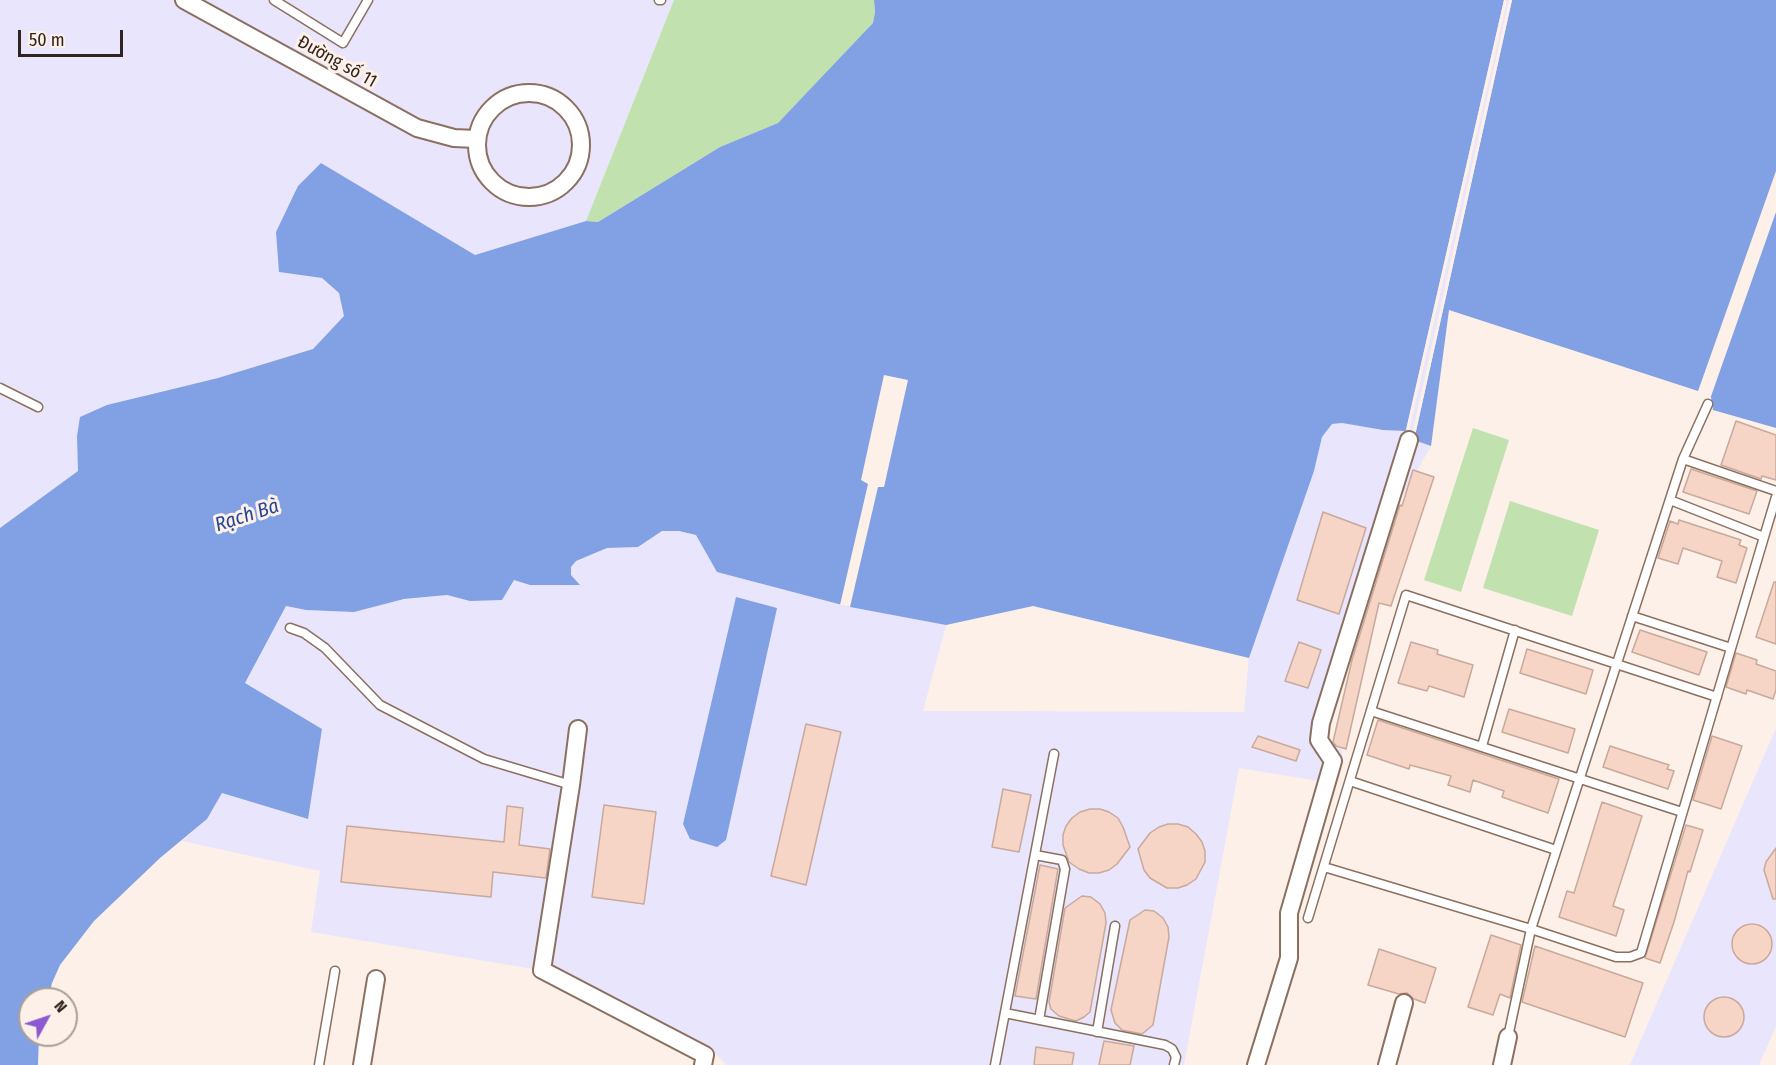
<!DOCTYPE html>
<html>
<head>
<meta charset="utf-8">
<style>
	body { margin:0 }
	#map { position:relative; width:1776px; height:1065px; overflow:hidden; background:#fcf0e8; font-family:"Fira Sans Condensed",sans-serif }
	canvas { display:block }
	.north { position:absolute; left:18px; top:987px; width:60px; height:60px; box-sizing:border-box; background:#fcf0e8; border:2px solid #aa9f97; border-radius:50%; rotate:50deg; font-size:16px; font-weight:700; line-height:24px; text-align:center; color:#30251e }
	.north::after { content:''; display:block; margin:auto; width:21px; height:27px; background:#8c59d1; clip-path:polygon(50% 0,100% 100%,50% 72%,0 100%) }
	.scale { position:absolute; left:18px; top:30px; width:105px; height:27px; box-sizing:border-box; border:3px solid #30251e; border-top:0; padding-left:8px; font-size:18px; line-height:21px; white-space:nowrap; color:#30251e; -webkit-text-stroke:4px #fcf0e8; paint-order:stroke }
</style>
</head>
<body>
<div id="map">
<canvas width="1776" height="1065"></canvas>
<div class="north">N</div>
<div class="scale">50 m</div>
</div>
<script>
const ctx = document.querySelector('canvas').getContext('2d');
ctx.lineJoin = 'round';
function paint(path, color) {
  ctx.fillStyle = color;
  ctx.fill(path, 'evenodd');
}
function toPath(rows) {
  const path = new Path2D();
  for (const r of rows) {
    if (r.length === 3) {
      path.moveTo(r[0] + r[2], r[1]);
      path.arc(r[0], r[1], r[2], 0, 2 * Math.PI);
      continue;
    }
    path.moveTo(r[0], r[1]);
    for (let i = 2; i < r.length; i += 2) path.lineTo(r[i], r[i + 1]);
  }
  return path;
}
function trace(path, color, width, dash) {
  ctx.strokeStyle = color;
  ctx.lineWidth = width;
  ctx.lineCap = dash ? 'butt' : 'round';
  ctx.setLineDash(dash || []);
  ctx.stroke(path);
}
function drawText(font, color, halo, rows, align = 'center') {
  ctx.font = font + ' "Fira Sans Condensed",sans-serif';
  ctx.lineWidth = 6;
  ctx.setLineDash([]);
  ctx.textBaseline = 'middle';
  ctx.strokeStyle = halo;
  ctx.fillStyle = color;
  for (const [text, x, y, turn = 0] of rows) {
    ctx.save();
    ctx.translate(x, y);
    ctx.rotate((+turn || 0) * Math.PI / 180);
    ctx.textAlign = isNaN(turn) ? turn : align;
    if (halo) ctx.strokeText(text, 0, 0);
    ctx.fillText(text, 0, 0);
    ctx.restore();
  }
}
paint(toPath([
	[0,0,674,0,586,221,475,255,321,163,279,272,322,278,339,293,345,316,313,349,218,378,145,395,77,436,79,471,0,528],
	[1504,0,1512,0,1414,439,1431,446,1397,505,1367,599,1325,743,1343,751,1296,921,1279,917,1319,781,1239,768,1184,1065,727,1065,704,1043,557,973,311,932,320,871,182,841,207,819,222,793,307,819,322,729,245,683,286,606,306,610,354,612,400,600,447,595,470,601,514,579,530,585,579,585,571,575,571,567,576,561,607,548,638,547,662,531,679,531,696,535,851,607,946,625,923,711,1244,712,1249,658,1314,471,1322,437,1332,424,1342,423,1383,430,1406,430],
	[1776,728,1776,1026,1759,1065,1630,1065]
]), '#e8e5fc');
paint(toPath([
	[674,0,874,0,875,12,873,23,861,37,778,123,720,147,598,222,586,221],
	[1473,428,1509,440,1461,592,1424,580],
	[1510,501,1599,530,1572,616,1483,588]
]), '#c1e1af');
paint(toPath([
	[874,0,1504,0,1406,431,1383,430,1342,423,1332,424,1322,437,1314,471,1249,658,1033,606,946,625,850,607,717,572,696,535,679,531,662,531,638,547,607,548,576,561,571,567,571,575,580,585,530,585,514,580,502,600,470,601,447,595,404,599,354,612,306,610,286,606,245,683,322,729,308,819,222,793,207,819,160,858,94,921,60,965,52,983,48,999,30,999,30,1035,39,1035,38,1065,0,1065,0,528,78,471,77,436,80,417,107,405,218,378,313,349,344,316,339,293,322,278,279,272,276,232,298,186,321,163,475,255,586,221,598,222,720,147,778,123,873,23,875,12],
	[1512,0,1776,0,1776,428,1713,410,1711,397,1698,391,1449,310,1431,446,1414,440],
	[736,597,777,608,726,840,717,847,690,839,683,824]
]), '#81a1e4');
paint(toPath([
	[1504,0,1507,1,1409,431,1405,434],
	[1509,0,1512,0,1414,440,1411,439],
	[1776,171,1776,212,1709,402,1708,399,1697,394],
	[884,375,908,380,884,487,878,487,850,607,840,605,868,484,861,480]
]), '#fcf0e8');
const building = toPath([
	[1736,421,1776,435,1776,480,1762,476,1761,479,1721,465,1736,421],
	[1691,469,1757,491,1749,514,1683,492,1691,469],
	[1413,470,1434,477,1391,606,1379,603,1346,749,1336,746,1333,742,1352,660,1400,505,1402,506,1413,470],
	[1323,512,1366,528,1339,614,1297,600,1323,512],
	[1679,520,1741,540,1739,545,1747,548,1736,583,1717,577,1722,561,1683,548,1678,564,1658,558,1670,521,1678,524,1679,520],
	[1774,582,1776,582,1776,644,1756,637,1774,582],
	[1640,630,1707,652,1699,675,1632,652,1640,630],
	[1299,642,1321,650,1308,688,1285,681,1299,642],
	[1411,642,1438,650,1437,654,1473,665,1464,697,1429,686,1427,691,1398,683,1411,642],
	[1527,649,1593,670,1586,694,1520,673,1527,649],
	[1736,653,1757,660,1756,664,1776,671,1776,690,1773,699,1747,690,1746,694,1726,687,1736,653],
	[1509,709,1575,729,1568,753,1502,732,1509,709],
	[1378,720,1559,779,1548,813,1502,797,1504,791,1473,780,1470,792,1448,785,1451,776,1410,765,1409,769,1367,755,1378,720],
	[806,724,841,732,806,885,771,876,806,724],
	[1258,736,1300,750,1296,761,1252,747,1258,736],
	[1712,736,1742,746,1721,809,1693,800,1712,736],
	[1610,746,1669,765,1667,769,1674,771,1668,789,1603,767,1610,746],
	[1003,789,1031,795,1019,852,992,847,1003,789],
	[1602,802,1642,816,1613,906,1624,910,1616,936,1559,917,1567,891,1574,893,1602,802],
	[604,805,656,812,644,904,592,897,604,805],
	[507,806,523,808,519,845,550,849,546,878,493,872,491,897,341,882,347,826,504,842,507,806],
	[1090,809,1100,809,1109,812,1118,818,1123,827,1130,847,1117,864,1109,870,1099,873,1089,873,1079,869,1069,862,1063,845,1063,835,1066,826,1072,818,1080,812,1090,809],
	[1168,824,1178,824,1188,827,1196,834,1202,842,1205,851,1205,862,1196,879,1187,885,1178,888,1167,888,1150,878,1144,870,1138,849,1150,833,1159,827,1168,824],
	[1686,825,1703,830,1690,872,1688,871,1674,922,1660,963,1645,958,1686,825],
	[1776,848,1776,899,1773,899,1764,870,1766,862,1776,848],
	[1040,865,1058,869,1036,999,1015,996,1040,865],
	[1082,896,1091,897,1100,904,1105,913,1106,923,1090,1012,1084,1017,1076,1021,1059,1016,1051,1009,1049,1002,1065,908,1082,896],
	[1145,910,1154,911,1163,918,1168,927,1169,937,1153,1025,1142,1034,1122,1030,1115,1023,1111,1010,1130,920,1145,910],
	[1752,944,20],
	[1491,935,1521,945,1510,998,1500,994,1493,1015,1468,1007,1491,935],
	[1535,946,1643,983,1625,1037,1522,1002,1535,946],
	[1379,949,1436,968,1425,1003,1414,999,1407,993,1399,994,1368,985,1379,949],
	[1724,1017,20],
	[1104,1041,1134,1046,1130,1065,1099,1065,1104,1041],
	[1036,1047,1074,1053,1072,1065,1034,1065,1036,1047]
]);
paint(building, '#f6d5c6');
trace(building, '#c8a99b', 1.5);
const service = toPath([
	[274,0,343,43,368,0],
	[659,0,661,0],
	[0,388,38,407],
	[1683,459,1776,491],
	[1764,537,1776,497],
	[1632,616,1731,648],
	[290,628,304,633,325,648,380,705,484,759,571,785],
	[1371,711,1682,812],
	[1482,746,1515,630],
	[1350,781,1556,850],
	[1035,855,1062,860,1065,869,1039,1020],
	[1324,867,1531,929,1616,957,1630,957,1641,953,1764,537,1670,500],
	[1308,918,1406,595,1717,697],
	[1005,1013,1165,1045,1172,1049,1176,1057,1174,1065],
	[1097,1032,1115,926],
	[1508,1037,1531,929,1683,459,1708,404],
	[319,1065,335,971],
	[995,1065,1054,754]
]);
const minor = toPath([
	[184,0,417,128,454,138,476,139],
	[529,145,52],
	[578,729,571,785,542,970,705,1055,703,1065],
	[362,1065,376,979],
	[1256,1065,1289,958,1289,913,1333,761,1319,740,1321,723,1409,440],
	[1387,1065,1404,1003],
	[1502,1065,1508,1037]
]);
trace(service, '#8b7060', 11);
trace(minor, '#8b7060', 20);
trace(service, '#fff', 8);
trace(minor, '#fff', 16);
drawText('18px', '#30251e', '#fcf0e8', [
	["Đường số 11",337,62,29]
]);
drawText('italic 20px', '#254694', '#fcf0e8', [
	["Rạch Bà",247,516,-18]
]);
</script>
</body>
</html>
